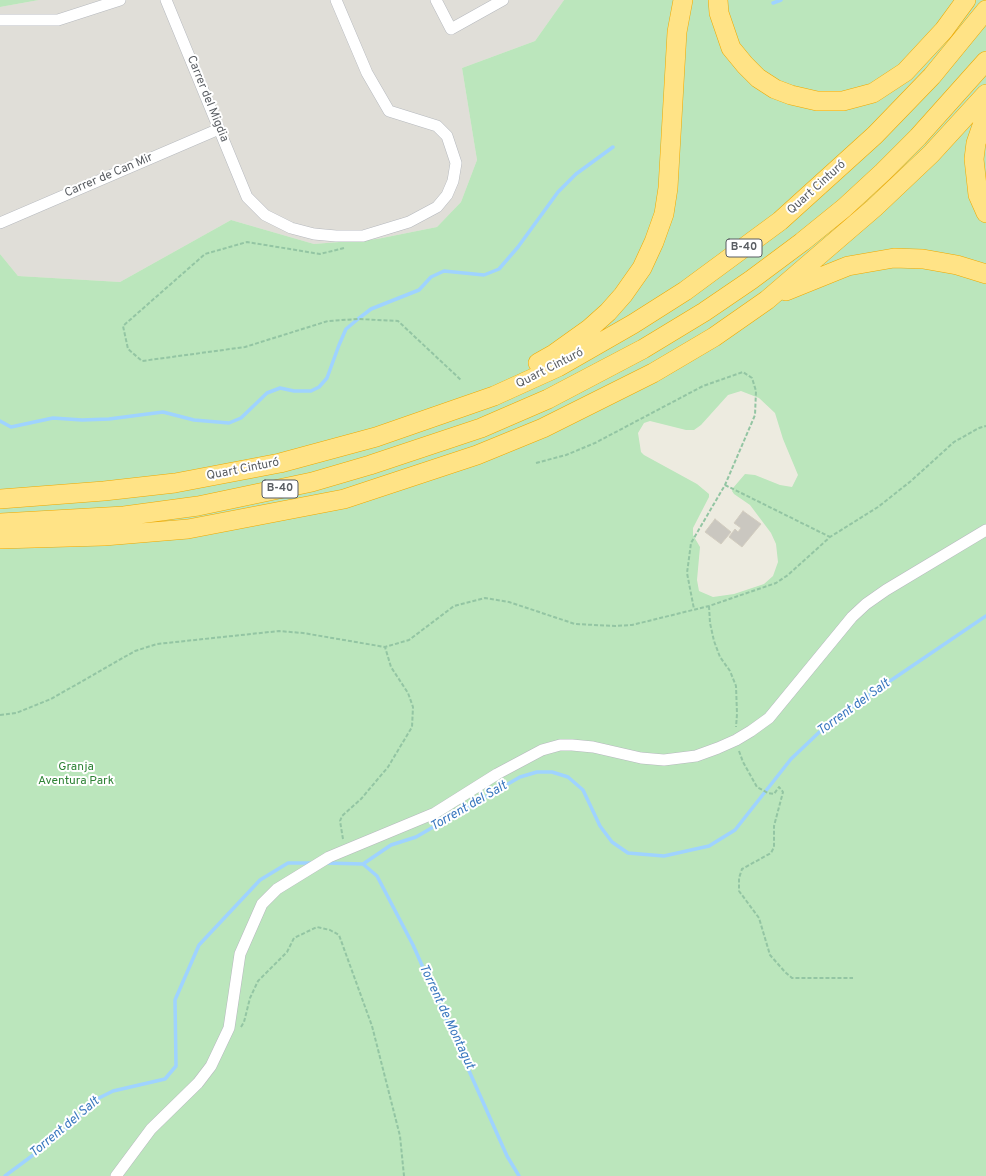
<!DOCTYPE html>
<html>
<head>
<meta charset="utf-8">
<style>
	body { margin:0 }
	canvas { display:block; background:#edebe0 }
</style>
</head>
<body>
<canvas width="986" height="1176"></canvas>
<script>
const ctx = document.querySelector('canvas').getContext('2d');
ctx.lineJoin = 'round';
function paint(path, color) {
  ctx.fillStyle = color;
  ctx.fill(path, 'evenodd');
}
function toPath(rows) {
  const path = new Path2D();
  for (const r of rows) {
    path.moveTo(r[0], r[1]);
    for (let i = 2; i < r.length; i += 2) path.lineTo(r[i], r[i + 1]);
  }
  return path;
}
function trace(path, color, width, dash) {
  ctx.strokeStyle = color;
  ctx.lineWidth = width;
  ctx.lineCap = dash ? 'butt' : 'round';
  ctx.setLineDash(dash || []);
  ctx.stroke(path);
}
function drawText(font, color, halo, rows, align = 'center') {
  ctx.font = font + ' Overpass,sans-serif';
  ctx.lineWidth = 4;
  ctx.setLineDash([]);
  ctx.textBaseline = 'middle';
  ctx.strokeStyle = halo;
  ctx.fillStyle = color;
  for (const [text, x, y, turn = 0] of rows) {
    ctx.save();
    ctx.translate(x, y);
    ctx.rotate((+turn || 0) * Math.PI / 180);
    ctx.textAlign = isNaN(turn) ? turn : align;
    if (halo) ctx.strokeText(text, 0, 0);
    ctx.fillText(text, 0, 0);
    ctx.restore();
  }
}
paint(toPath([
	[39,0,564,0,535,41,462,68,477,160,461,202,437,227,377,239,314,244,231,220,120,282,18,276,0,254,0,7]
]), '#e0ded8');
paint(toPath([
	[0,0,39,0,0,7],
	[564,0,986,0,986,1176,0,1176,0,254,18,276,120,282,231,220,314,244,377,239,437,227,461,202,477,160,462,68,535,41],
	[741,391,759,398,775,413,783,439,798,475,792,487,780,485,755,475,745,474,733,488,732,491,734,494,750,505,771,533,776,544,778,562,773,576,764,584,734,594,713,597,699,591,697,580,700,547,693,535,693,528,709,497,709,494,697,484,644,455,641,452,638,433,644,423,650,421,686,430,694,430,701,425,728,395]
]), '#bbe6bc');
trace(toPath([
	[773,3,781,0],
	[0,421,11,427,53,418,82,420,109,419,163,412,194,420,229,423,241,418,267,393,280,388,294,391,311,391,319,387,327,378,339,345,346,329,358,319,371,309,419,290,431,277,444,271,484,275,499,269,518,247,558,192,576,174,613,147],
	[326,863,363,864,391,845,416,837,520,777,537,772,552,772,568,777,583,790,600,826,612,842,628,853,664,856,709,846,735,830,791,759,831,721,986,616],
	[363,864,377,876,413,945,507,1156,519,1176],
	[5,1176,56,1138,99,1098,113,1091,165,1079,176,1066,175,1000,199,945,260,880,288,863,312,863]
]), '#9fd3ff', 3.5);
const building = toPath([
	[743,511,761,524,742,547,729,537,735,529,738,532,741,528,734,523,743,511],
	[715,519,731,532,721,544,705,532,715,519]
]);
paint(building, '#cac7c0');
trace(building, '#d2ccbf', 1);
const minor = toPath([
	[166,0,247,197,265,215,291,228,314,234,336,236,363,236,409,222,437,207,447,195,453,181,456,163,447,136,437,126,389,111,367,73,336,0],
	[436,0,451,29,503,0],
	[0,20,58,20,120,0],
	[0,223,219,129],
	[116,1176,151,1129,198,1083,211,1066,229,1028,240,954,262,904,277,889,329,857,435,813,497,774,542,750,560,745,572,745,593,747,641,758,664,760,696,756,718,748,736,740,751,731,769,718,852,617,866,604,886,590,986,530]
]);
const motorway = toPath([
	[718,0,719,13,731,48,745,65,758,78,775,89,791,95,817,101,843,101,873,93,905,72,944,30,966,0],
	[986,114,976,143,974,159,978,195,986,213],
	[786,291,848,266,894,258,923,259,957,265,986,274],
	[538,363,554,354,589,329,608,312,623,295,642,268,654,242,664,214,668,188,677,32,683,0],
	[0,499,104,491,175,483,280,463,376,437,494,396,558,367,633,324,685,291,780,221,875,135,932,76,986,10],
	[0,523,124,516,198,506,312,482,370,465,481,428,548,399,643,349,704,312,751,280,802,242,844,208,883,172,918,137,986,61],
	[0,539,104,536,188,529,344,499,477,455,543,428,653,373,714,337,767,300,874,208,931,154,986,94]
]);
trace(minor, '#b6b9be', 12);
trace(motorway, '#eea900', 20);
trace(toPath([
	[344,248,320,254,247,242,205,254,123,326,128,349,142,361,245,347,328,321,358,319,398,321,461,380],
	[536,463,566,455,595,443,703,386,743,372,752,378,756,391,755,415,725,485,691,543,687,573,694,609],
	[725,485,830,537],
	[709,606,710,623,714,641,720,657,730,671,736,686,737,714,736,727],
	[0,715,16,713,51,699,135,651,157,644,279,631,303,633,385,647,409,640,454,606,485,598,509,602,575,624,615,626,632,625,709,606,776,583,788,575,830,537,878,507,911,481,954,442,979,428,986,426],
	[739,751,743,762,757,787,768,793,774,794,779,787,783,792,774,826,774,847,771,853,742,869,739,878,739,891,759,918,770,955,785,972,792,978,853,978],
	[343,839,340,821,342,816,361,799,388,767,412,727,413,707,408,693,391,667,385,647],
	[241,1027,244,1022,250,998,258,981,287,952,294,938,317,927,330,930,339,935,372,1026,400,1136,404,1176]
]), '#93c5a3', 2, [4, 2]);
trace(minor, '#fff', 11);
trace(motorway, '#ffe386', 19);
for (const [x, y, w] of [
	[744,248,36],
	[280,489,36]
]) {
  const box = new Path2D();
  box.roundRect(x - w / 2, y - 9, w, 18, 3);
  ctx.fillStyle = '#fff';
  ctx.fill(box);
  trace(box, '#595d62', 1);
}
drawText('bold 11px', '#595d62', null, [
	["B-40",744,248],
	["B-40",280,489]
]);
drawText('12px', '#595d62', '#fff', [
	["Carrer del Migdia",207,99,68],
	["Carrer de Can Mir",109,176,-23],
	["Quart Cinturó",817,188,-42],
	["Quart Cinturó",550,369,-27],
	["Quart Cinturó",243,470,-11]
]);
drawText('12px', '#2f8336', '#fff', [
	["Granja",76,768],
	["Aventura Park",76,782]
]);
drawText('italic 13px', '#3a78bf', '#fff', [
	["Torrent del Salt",854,708,-36],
	["Torrent del Salt",469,807,-30],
	["Torrent de Montagut",446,1017,65],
	["Torrent del Salt",65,1128,-40]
]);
</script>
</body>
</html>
